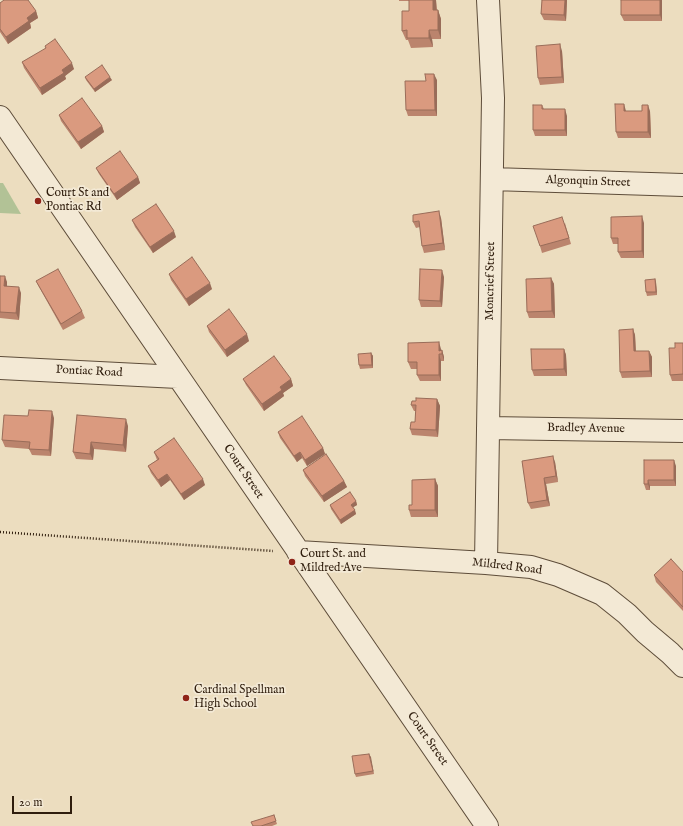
<!DOCTYPE html>
<html>
<head>
<meta charset="utf-8">
<style>
	body { margin:0 }
	#map { position:relative; width:683px; height:826px; overflow:hidden; background:#ecddbf; font-family:"IM FELL English",serif }
	canvas { display:block }
	.scale { position:absolute; left:12px; top:796px; width:60px; height:18px; box-sizing:border-box; border:2px solid #2f1d0d; border-top:0; padding-left:5px; font-size:12px; line-height:14px; white-space:nowrap; color:#2f1d0d; -webkit-text-stroke:3px #f3e9d5; paint-order:stroke }
</style>
</head>
<body>
<div id="map">
<canvas width="683" height="826"></canvas>
<div class="scale">20 m</div>
</div>
<script>
const ctx = document.querySelector('canvas').getContext('2d');
ctx.lineJoin = 'round';
function paint(path, color) {
  ctx.fillStyle = color;
  ctx.fill(path, 'evenodd');
}
function toPath(rows) {
  const path = new Path2D();
  for (const r of rows) {
    path.moveTo(r[0], r[1]);
    for (let i = 2; i < r.length; i += 2) path.lineTo(r[i], r[i + 1]);
  }
  return path;
}
function trace(path, color, width, dash) {
  ctx.strokeStyle = color;
  ctx.lineWidth = width;
  ctx.lineCap = dash ? 'butt' : 'round';
  ctx.setLineDash(dash || []);
  ctx.stroke(path);
}
function drawText(font, color, halo, rows, align = 'center') {
  ctx.font = font + ' "IM FELL English",serif';
  ctx.lineWidth = 3.5;
  ctx.setLineDash([]);
  ctx.textBaseline = 'middle';
  ctx.strokeStyle = halo;
  ctx.fillStyle = color;
  for (const [text, x, y, turn = 0] of rows) {
    ctx.save();
    ctx.translate(x, y);
    ctx.rotate((+turn || 0) * Math.PI / 180);
    ctx.textAlign = isNaN(turn) ? turn : align;
    if (halo) ctx.strokeText(text, 0, 0);
    ctx.fillText(text, 0, 0);
    ctx.restore();
  }
}
paint(toPath([
	[0,183,3,183,21,214,0,213]
]), '#b2c296');
const minor = toPath([
	[0,117,487,826],
	[492,179,683,185],
	[0,368,178,377],
	[488,428,683,431],
	[298,552,486,563,531,567,558,575,602,594,627,614,645,632,670,653,683,666],
	[486,563,493,98,488,0]
]);
trace(minor, '#5e4d3a', 24);
trace(toPath([
	[0,532,273,551]
]), '#2f1d0d', 2.5, [1, 2]);
trace(minor, '#f3e9d5', 22);
paint(toPath([
	[399,0,436,0,437,10,438,10,441,19,441,39,432,39,433,47,411,48,408,40,406,40,402,31,409,11,409,1,399,1],
	[542,0,567,0,566,21,544,20,541,14],
	[621,0,662,0,662,21,624,21,621,15],
	[0,3,36,11,38,18,30,23,31,28,8,44,0,32],
	[45,46,74,69,65,76,66,79,42,95,24,68,22,62,46,49],
	[562,51,564,83,540,85,538,78],
	[85,77,112,80,95,92,86,80],
	[437,80,437,116,408,116,406,110,426,81],
	[542,105,544,109,567,116,567,136,535,136,533,130],
	[626,111,650,111,651,138,618,138,616,132],
	[59,115,102,126,104,132,81,149,61,121],
	[96,168,138,177,140,183,117,200,99,174],
	[441,218,445,250,424,253,422,246,420,227,416,228,413,222],
	[132,220,176,237,153,253,135,227],
	[565,223,571,244,542,253,540,246],
	[644,223,644,258,621,258,618,252,618,244,613,244,611,238],
	[169,274,212,289,189,306,171,280],
	[0,276,7,282,7,286,21,293,19,320,0,318],
	[444,277,442,307,421,307,419,300],
	[551,278,554,284,555,318,529,318,527,312],
	[655,279,656,282,657,295,647,296,646,292],
	[36,281,82,311,85,318,63,330,39,287],
	[207,326,249,341,227,357,209,332],
	[633,329,635,335,636,351,649,351,652,357,652,377,622,378,620,372],
	[683,343,683,381,672,381,670,375,675,348],
	[441,349,441,350,442,350,444,357,444,361,441,361,441,381,420,381,417,375,417,369,411,369,408,362],
	[564,349,566,355,567,376,534,376,532,370],
	[371,353,373,356,373,368,360,369,359,365],
	[243,379,291,379,293,386,283,393,284,396,264,411,246,385],
	[437,399,440,406,438,437,412,435,410,429,415,422,416,411,414,411,411,405,416,401],
	[77,415,128,426,126,452,94,449,93,460,76,459,73,452],
	[54,418,51,456,32,455,29,449,5,447,2,440],
	[278,432,323,448,325,454,307,466,302,458,297,462,280,438],
	[154,452,205,485,184,500,170,480,161,487,151,473,148,466,157,460],
	[644,460,676,466,676,486,650,486,650,490,646,490,644,484],
	[522,461,555,462,558,482,546,484,550,506,531,509,528,503],
	[303,470,344,481,347,487,324,502,305,476],
	[435,479,438,486,438,517,411,517,409,510],
	[356,501,357,505,353,507,356,514,341,524,331,509,330,505],
	[683,572,683,611,656,582,654,575],
	[369,754,374,774,356,777,355,774],
	[274,815,277,824,272,826,253,826]
]), '#bb846d');
paint(toPath([
	[433,0,436,0,437,20,433,10],
	[565,0,567,0,566,21,564,15],
	[660,0,662,0,662,21,660,15],
	[438,10,441,19,441,39,438,30],
	[36,11,38,18,30,23,31,28,8,44,6,37,27,18],
	[429,30,432,39,433,47,429,38],
	[560,44,562,51,564,83,562,77],
	[72,63,74,69,65,76,66,79,42,95,40,88,62,70],
	[434,74,437,80,437,116,435,110],
	[110,77,112,80,95,92,94,89],
	[624,104,626,111,626,117,624,111],
	[648,105,650,111,651,138,648,132],
	[565,109,567,116,567,136,565,130],
	[102,126,104,132,81,149,78,142],
	[138,177,140,183,117,200,114,194],
	[439,211,441,218,445,250,443,243],
	[642,216,644,223,644,258,642,251],
	[174,231,176,237,153,253,150,247],
	[442,270,444,277,442,307,440,301],
	[5,276,7,282,7,292,4,286],
	[551,278,554,284,555,318,552,311],
	[655,279,656,282,657,295,656,292],
	[210,283,212,289,189,306,186,299],
	[19,287,21,293,19,320,16,313],
	[633,329,635,335,636,358,634,351],
	[247,334,249,341,227,357,225,350],
	[439,342,441,349,441,354,439,351],
	[564,349,566,355,567,376,564,369],
	[442,350,444,357,444,361,442,354],
	[649,351,652,357,652,377,650,371],
	[371,353,373,356,373,368,372,365],
	[439,354,441,361,441,381,439,375],
	[291,379,293,386,283,393,284,396,264,411,262,404,280,387],
	[437,399,440,406,438,437,436,430],
	[52,411,54,418,51,456,49,450],
	[126,419,128,426,126,452,123,445],
	[91,442,94,449,93,460,90,454],
	[323,448,325,454,307,466,305,460],
	[300,452,302,458,297,462,294,456],
	[553,456,555,462,558,482,556,476],
	[674,460,676,466,676,486,674,480],
	[167,474,170,480,161,487,158,480],
	[544,478,546,484,550,506,547,500],
	[203,479,205,485,184,500,181,494],
	[435,479,438,486,438,517,435,510],
	[648,480,650,486,650,490,648,484],
	[344,481,347,487,324,502,322,496],
	[356,501,357,505,352,508,351,505],
	[355,510,356,514,341,524,340,520],
	[369,754,371,757,374,774,373,771]
]), '#996c59');
const building = toPath([
	[4,0,28,0,36,11,27,18,29,21,6,37,0,29,0,3,4,0],
	[409,0,433,0,433,10,438,10,438,30,429,30,429,38,407,38,407,30,402,31,402,11,409,11,409,0],
	[542,0,565,0,564,15,541,14,542,0],
	[621,0,660,0,660,15,621,15,621,0],
	[55,39,72,63,62,70,64,73,40,88,22,62,46,48,45,46,55,39],
	[560,44,562,77,538,78,536,46,560,44],
	[102,65,110,77,94,89,85,77,102,65],
	[425,74,434,74,435,110,406,110,405,81,426,81,425,74],
	[82,98,102,126,78,142,59,115,82,98],
	[615,104,624,104,624,111,642,111,642,105,648,105,648,132,616,132,615,104],
	[533,105,542,105,542,109,565,109,565,130,533,130,533,105],
	[120,151,138,177,114,194,96,168,120,151],
	[156,204,174,231,150,247,132,220,156,204],
	[439,211,443,243,422,246,419,221,413,222,413,215,439,211],
	[642,216,642,251,618,252,618,238,611,238,611,217,642,216],
	[562,217,569,238,540,246,533,226,562,217],
	[192,257,210,283,186,299,169,274,192,257],
	[58,269,82,311,61,324,36,281,58,269],
	[420,269,442,270,440,301,419,300,420,269],
	[0,276,5,276,4,286,19,287,16,313,0,312,0,276],
	[551,278,552,311,527,312,526,279,551,278],
	[655,279,656,292,646,292,645,280,655,279],
	[229,309,247,334,225,350,207,326,229,309],
	[633,329,634,351,649,351,650,371,620,372,619,330,633,329],
	[439,342,439,351,442,350,442,354,439,354,439,375,417,375,417,362,408,362,408,343,439,342],
	[675,343,683,343,683,374,670,375,669,348,675,348,675,343],
	[531,349,564,349,564,369,532,370,531,349],
	[371,353,372,365,359,365,358,354,371,353],
	[274,356,291,379,280,387,282,390,262,404,243,379,274,356],
	[416,398,437,399,436,430,410,429,411,422,415,422,416,405,411,405,412,401,416,401,416,398],
	[29,410,52,411,49,450,29,449,30,442,2,440,4,415,28,416,29,410],
	[77,415,126,419,123,445,91,442,90,454,73,452,77,415],
	[302,416,323,448,305,460,300,452,294,456,278,432,302,416],
	[174,438,203,479,181,494,167,474,158,480,148,466,159,459,154,452,174,438],
	[326,454,344,481,322,496,303,470,326,454],
	[553,456,556,476,544,478,547,500,528,503,522,461,553,456],
	[644,460,674,460,674,480,648,480,648,484,644,484,644,460],
	[435,479,435,510,409,510,409,505,412,505,412,480,435,479],
	[350,492,356,501,351,505,355,510,340,520,330,505,350,492],
	[671,559,683,572,683,607,654,575,671,559],
	[369,754,373,771,355,774,352,756,369,754],
	[274,815,276,821,261,826,253,826,251,822,274,815]
]);
paint(building, '#da9a7f');
trace(building, '#996c59', 1);
for (const [x, y, r, color] of [
	[38,201,4,"#8f2418"],
	[292,562,4,"#8f2418"],
	[186,698,4,"#8f2418"]
]) {
  const dot = new Path2D();
  dot.arc(x, y, r, 0, 2 * Math.PI);
  ctx.fillStyle = color;
  ctx.fill(dot);
  trace(dot, '#f3e9d5', 1.5);
}
drawText('12px', '#2f1d0d', '#f3e9d5', [
	["Algonquin Street",588,182,2],
	["Moncrief Street",491,281,-89],
	["Pontiac Road",89,372,3],
	["Bradley Avenue",586,429,1],
	["Court Street",243,472,56],
	["Mildred Road",507,567,7],
	["Court Street",427,739,55]
]);
drawText('12px', '#2f1d0d', '#f3e9d5', [
	["Court St and",46,194],
	["Pontiac Rd",46,208],
	["Court St. and",300,555],
	["Mildred Ave",300,569],
	["Cardinal Spellman",194,691],
	["High School",194,705]
], 'left');
</script>
</body>
</html>
